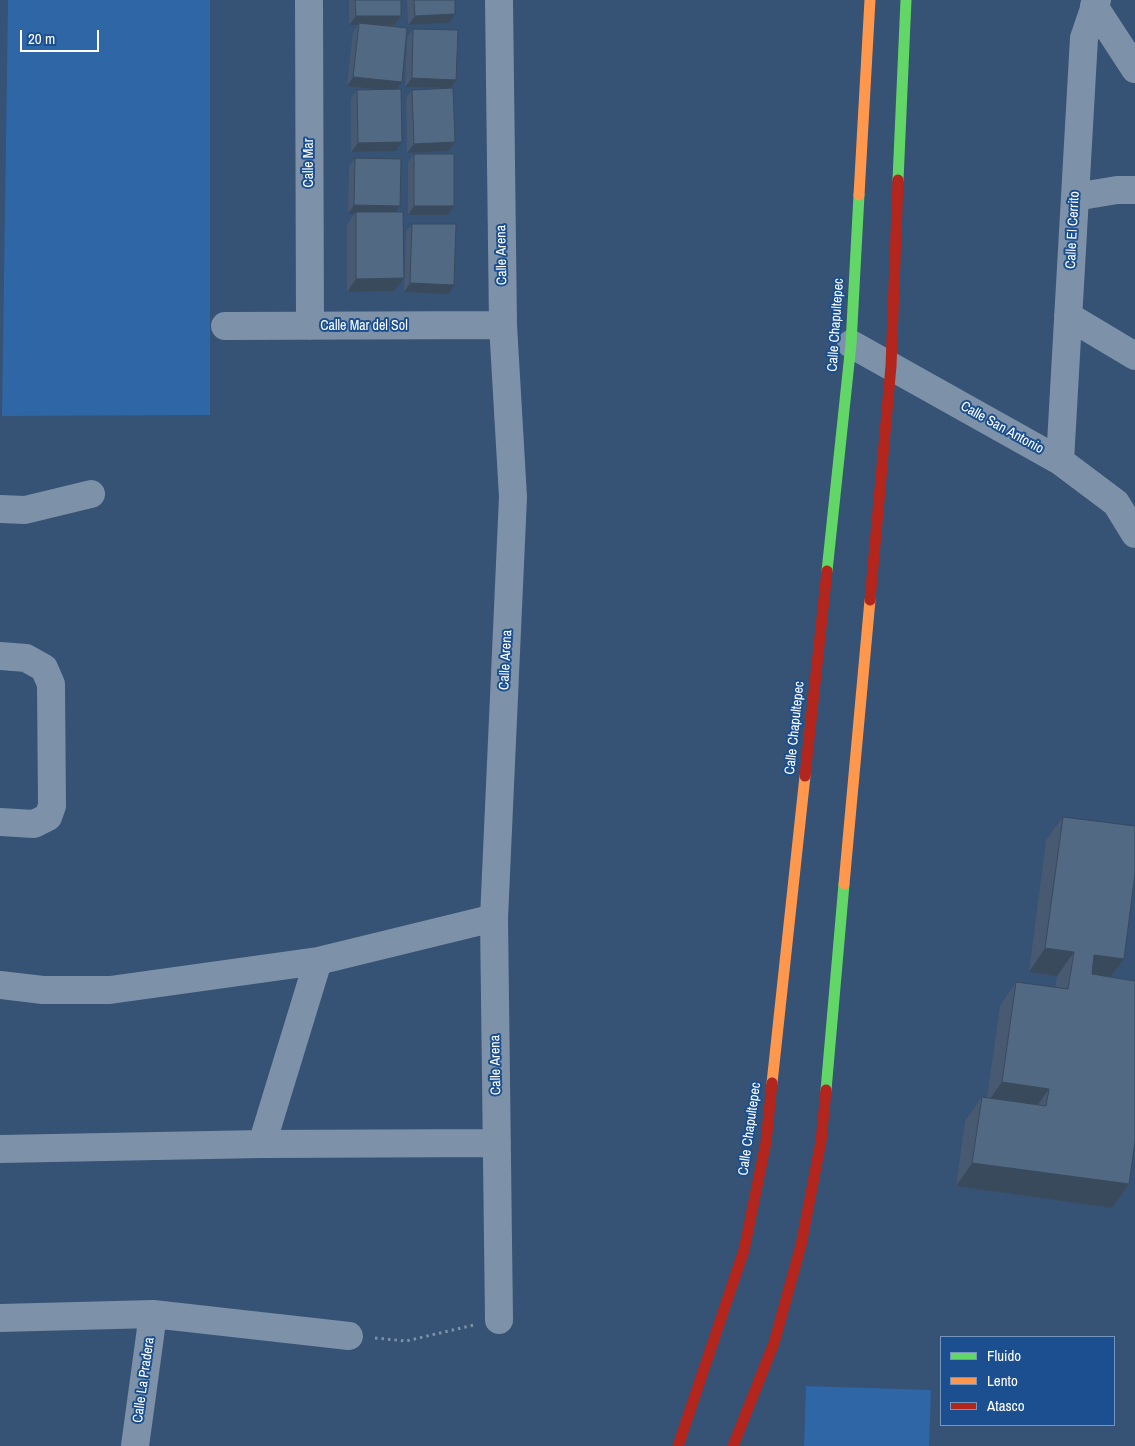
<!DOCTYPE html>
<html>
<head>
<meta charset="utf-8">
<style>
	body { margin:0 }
	#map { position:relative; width:1135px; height:1446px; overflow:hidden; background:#365274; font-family:"Archivo Narrow",sans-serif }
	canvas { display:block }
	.legend { position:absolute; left:940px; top:1336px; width:175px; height:90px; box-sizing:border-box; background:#1b4f8f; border:1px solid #7695bc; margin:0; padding:6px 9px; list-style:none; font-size:15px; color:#fff }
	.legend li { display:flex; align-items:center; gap:10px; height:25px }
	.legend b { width:25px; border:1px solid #7695bc }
	.scale { position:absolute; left:20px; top:30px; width:79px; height:22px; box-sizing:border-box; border:2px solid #fff; border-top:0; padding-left:6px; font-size:15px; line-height:18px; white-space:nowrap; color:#fff; -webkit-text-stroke:4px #1b4f8f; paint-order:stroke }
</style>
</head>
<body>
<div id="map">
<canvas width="1135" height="1446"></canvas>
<ul class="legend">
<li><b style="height:6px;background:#63d668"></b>Fluido</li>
<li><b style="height:6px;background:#ff974d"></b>Lento</li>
<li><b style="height:6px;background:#b3261e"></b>Atasco</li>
</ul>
<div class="scale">20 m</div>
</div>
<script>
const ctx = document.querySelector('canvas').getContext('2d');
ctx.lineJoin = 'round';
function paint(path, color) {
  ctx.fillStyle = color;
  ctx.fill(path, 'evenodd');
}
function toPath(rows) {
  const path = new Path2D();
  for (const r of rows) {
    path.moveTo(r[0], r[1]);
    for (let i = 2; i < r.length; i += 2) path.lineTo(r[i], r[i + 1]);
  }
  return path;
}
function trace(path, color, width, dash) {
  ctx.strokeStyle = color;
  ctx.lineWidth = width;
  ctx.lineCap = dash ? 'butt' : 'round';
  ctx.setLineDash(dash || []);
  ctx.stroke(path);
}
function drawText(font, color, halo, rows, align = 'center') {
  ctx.font = font + ' "Archivo Narrow",sans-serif';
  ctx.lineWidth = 4;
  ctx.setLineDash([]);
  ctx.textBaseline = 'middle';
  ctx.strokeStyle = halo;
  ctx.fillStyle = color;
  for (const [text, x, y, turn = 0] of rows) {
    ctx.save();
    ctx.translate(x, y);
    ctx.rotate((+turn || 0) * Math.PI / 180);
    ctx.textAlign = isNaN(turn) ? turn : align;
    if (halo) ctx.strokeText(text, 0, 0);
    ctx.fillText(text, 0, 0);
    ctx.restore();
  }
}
paint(toPath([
	[8,0,210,0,210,415,2,416],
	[806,1386,931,1390,929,1446,804,1446]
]), '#2f66a5');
trace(toPath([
	[375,1338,406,1341,474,1325]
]), '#7d92a8', 3, [2.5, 4]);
trace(toPath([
	[309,0,310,326],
	[499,0,503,325,513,497,494,918,499,1320],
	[1094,6,1135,69],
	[1075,197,1117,190,1135,190],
	[1068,316,1135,356],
	[225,326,503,325],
	[851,344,1060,461,1116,503,1135,534],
	[1060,461,1084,38,1097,0],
	[0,509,25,510,91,494],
	[0,656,26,658,44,668,51,684,52,806,48,817,34,824,0,822],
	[0,985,43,990,110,990,318,961,494,918],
	[262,1144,318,961],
	[0,1149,262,1144,497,1143],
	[0,1318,153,1314,349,1336],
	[135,1446,153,1314]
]), '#7d92a8', 28);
trace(toPath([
	[898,180,906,0],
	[827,571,851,344,859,195],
	[826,1090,844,884]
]), '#63d668', 11);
trace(toPath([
	[859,195,870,0],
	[844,884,870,600],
	[772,1083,805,776]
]), '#ff974d', 11);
trace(toPath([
	[870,600,891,366,898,180],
	[805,776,827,571],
	[678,1446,744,1250,766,1142,772,1083],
	[733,1446,774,1343,801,1245,821,1141,826,1090]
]), '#b3261e', 11);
paint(toPath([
	[349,0,401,0,401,16,394,25,379,25,397,89,396,151,351,152,351,98,357,90,377,89,347,86,353,32,358,25,349,25],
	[407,0,455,0,455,14,449,23,408,25],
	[413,29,450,88,455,142,448,151,407,153,406,98,412,90,447,88,405,87,407,38],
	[414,154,448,215,408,215,408,162],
	[355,158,396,212,404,278,394,291,347,292,347,225,354,214,348,214,349,167],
	[412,224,448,294,404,292,406,232],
	[1063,817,1124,959,1111,977,1129,1184,1112,1208,956,1186,965,1121,982,1097,987,1098,1000,1006,1016,982,1055,987,1057,976,1029,972,1046,840]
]), '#475a72');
paint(toPath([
	[455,14,449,23,408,25,415,16],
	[356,16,401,16,394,25,359,25,359,23,358,25,349,25],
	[353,77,402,82,395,91,347,86],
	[412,78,456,80,450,88,405,87],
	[402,142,396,151,351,152,358,143],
	[455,142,448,151,407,153,414,144],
	[354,205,400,206,393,215,356,212,354,214,348,214],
	[414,206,454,206,448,215,408,215],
	[404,278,394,291,347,292,356,279],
	[410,283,454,285,448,294,404,292],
	[1045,948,1074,952,1057,976,1029,972],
	[1094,955,1124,959,1107,982,1078,979],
	[1002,1082,1049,1089,1032,1113,985,1106],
	[972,1163,1129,1184,1112,1208,956,1186]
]), '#394a5c');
const building = toPath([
	[355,0,401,0,401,16,356,16,355,0],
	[414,0,455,0,455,14,415,16,414,0],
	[359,23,407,28,402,82,353,77,359,23],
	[413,29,458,30,456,80,412,78,413,29],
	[453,88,455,142,414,144,412,90,453,88],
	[401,89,402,142,358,143,357,90,401,89],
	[414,154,454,154,454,206,414,206,414,154],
	[355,158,401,159,400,206,354,205,355,158],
	[356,212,403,212,404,278,356,279,356,212],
	[412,224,456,224,454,285,410,283,412,224],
	[1063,817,1135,826,1135,874,1124,959,1094,955,1092,974,1135,981,1135,1142,1129,1184,972,1163,982,1097,1046,1106,1049,1089,1002,1082,1016,982,1068,989,1074,952,1045,948,1063,817]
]);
paint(building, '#526984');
trace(building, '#394a5c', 1);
drawText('14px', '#fff', '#1b4f8f', [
	["Calle Mar",309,163,-90],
	["Calle El Cerrito",1073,230,-87],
	["Calle Arena",502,255,-91],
	["Calle Chapultepec",836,325,-86],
	["Calle Mar del Sol",364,326],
	["Calle San Antonio",1002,428,29],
	["Calle Arena",506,660,-87],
	["Calle Chapultepec",795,728,-84],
	["Calle Arena",496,1065,-91],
	["Calle Chapultepec",750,1129,-82],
	["Calle La Pradera",144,1380,-82]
]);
</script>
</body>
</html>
